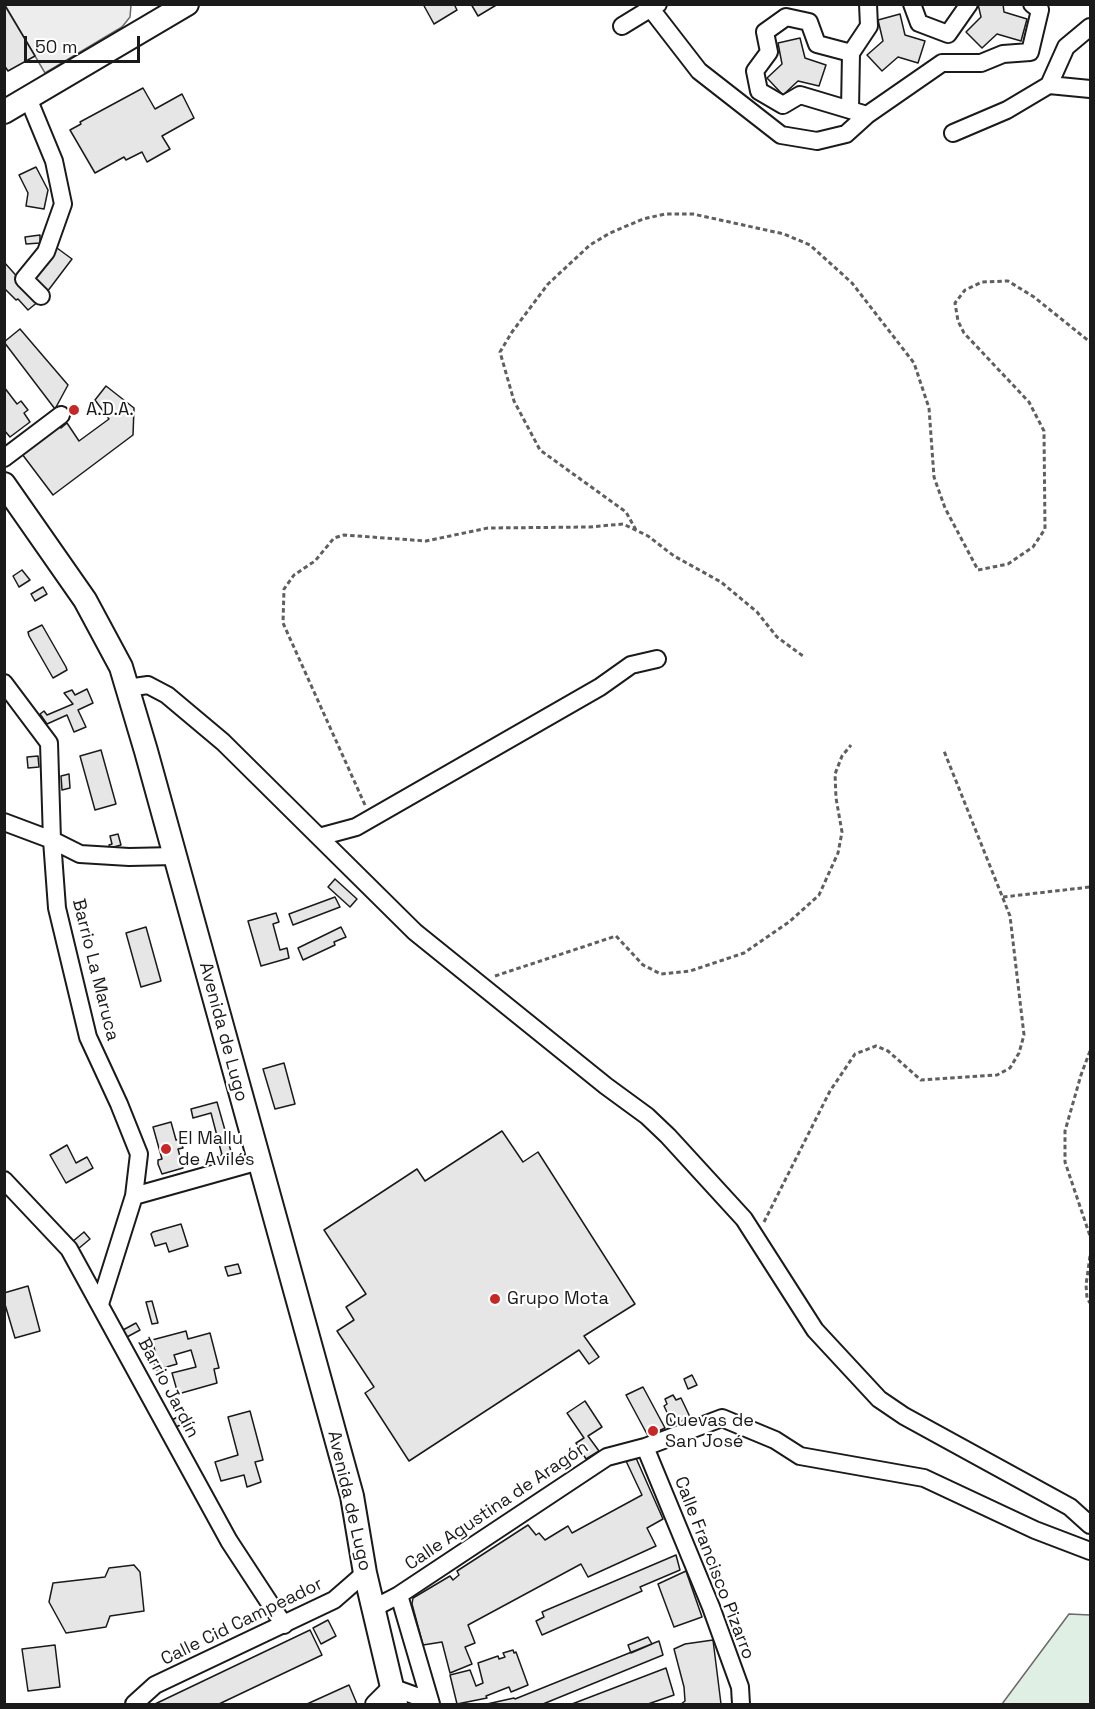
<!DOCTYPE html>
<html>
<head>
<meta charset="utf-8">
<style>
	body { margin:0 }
	#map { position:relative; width:1095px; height:1709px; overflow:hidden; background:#fff; font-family:"Space Grotesk",sans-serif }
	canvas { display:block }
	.frame { position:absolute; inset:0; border:6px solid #1a1a1a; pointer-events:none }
	.scale { position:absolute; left:24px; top:36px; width:116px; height:27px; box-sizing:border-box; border:3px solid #1a1a1a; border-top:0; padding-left:8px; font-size:18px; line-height:21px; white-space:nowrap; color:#1a1a1a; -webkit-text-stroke:4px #fff; paint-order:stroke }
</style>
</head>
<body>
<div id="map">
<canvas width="1095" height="1709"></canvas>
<div class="frame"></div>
<div class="scale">50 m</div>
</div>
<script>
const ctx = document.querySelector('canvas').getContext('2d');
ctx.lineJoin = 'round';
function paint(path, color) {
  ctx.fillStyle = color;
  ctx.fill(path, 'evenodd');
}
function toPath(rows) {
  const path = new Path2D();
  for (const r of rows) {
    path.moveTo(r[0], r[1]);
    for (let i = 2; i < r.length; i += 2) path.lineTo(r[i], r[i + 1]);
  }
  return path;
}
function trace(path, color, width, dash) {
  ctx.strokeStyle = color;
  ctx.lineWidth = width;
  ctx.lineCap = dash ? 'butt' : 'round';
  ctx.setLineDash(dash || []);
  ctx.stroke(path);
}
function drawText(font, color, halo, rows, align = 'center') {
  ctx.font = font + ' "Space Grotesk",sans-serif';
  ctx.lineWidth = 4.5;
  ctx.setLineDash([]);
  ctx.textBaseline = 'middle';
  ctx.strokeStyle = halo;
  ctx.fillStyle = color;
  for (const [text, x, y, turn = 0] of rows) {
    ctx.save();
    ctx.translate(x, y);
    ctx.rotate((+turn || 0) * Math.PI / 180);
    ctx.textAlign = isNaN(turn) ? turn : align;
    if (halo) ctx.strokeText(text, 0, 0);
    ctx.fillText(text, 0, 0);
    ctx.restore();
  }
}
const green = toPath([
	[1069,1614,1090,1615,1090,1704,1002,1704,1069,1614]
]);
paint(green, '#e0efe3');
trace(green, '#6a6a6a', 1.5);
const parking = toPath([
	[5,5,131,5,130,17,122,27,45,73,5,5]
]);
paint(parking, '#ededed');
trace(parking, '#6a6a6a', 1.5);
const building = toPath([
	[4,4,35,56,8,71,4,65,4,4],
	[423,4,454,4,457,10,434,24,423,4],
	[471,4,498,4,478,16,471,4],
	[978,4,1003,4,1004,12,1027,19,1021,41,997,34,982,48,966,32,981,17,978,4],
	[900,14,905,35,925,41,918,63,898,57,882,71,867,55,883,41,878,20,900,14],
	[800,38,805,58,826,65,819,86,798,81,783,95,767,78,782,64,778,43,800,38],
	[143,88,155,109,182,94,194,118,162,136,170,149,147,162,142,152,126,160,124,157,95,173,70,130,81,124,80,122,143,88],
	[36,167,48,190,44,209,26,206,28,193,19,175,36,167],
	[40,235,40,243,26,244,25,237,40,235],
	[57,248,72,259,47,292,32,280,57,248],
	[4,262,39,301,28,310,18,299,16,300,4,288,4,262],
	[20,329,68,385,55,409,4,342,20,329],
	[106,386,134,408,133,435,53,495,22,454,59,426,61,428,67,423,79,441,109,419,95,400,106,386],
	[4,387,17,404,21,401,28,410,24,413,30,422,10,437,4,430,4,387],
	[22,570,30,580,19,587,13,576,22,570],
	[43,587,47,594,35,601,31,594,43,587],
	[42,625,66,667,67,670,53,678,29,636,28,632,42,625],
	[87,689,93,703,78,710,86,727,74,732,67,715,47,724,40,714,44,711,47,715,73,704,64,693,72,690,75,695,87,689],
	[101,750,116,804,95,810,80,756,101,750],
	[38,756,39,767,28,768,27,757,38,756],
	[69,774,70,788,62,790,61,776,69,774],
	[118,834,121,845,110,848,109,845,112,844,110,836,118,834],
	[335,879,357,899,350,907,328,887,335,879],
	[335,897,340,907,293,925,289,914,335,897],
	[276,913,279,922,273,924,280,950,287,948,289,958,261,966,248,921,276,913],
	[146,927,161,981,141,987,126,933,146,927],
	[341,927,346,937,334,942,335,945,303,960,298,948,341,927],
	[284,1063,295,1104,275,1109,263,1069,284,1063],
	[217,1102,234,1162,207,1169,205,1160,222,1155,211,1113,193,1118,191,1109,217,1102],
	[171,1122,176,1140,180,1139,183,1148,178,1149,183,1168,162,1174,158,1164,158,1160,162,1159,153,1127,171,1122],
	[502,1131,523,1162,538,1152,635,1304,584,1336,599,1357,589,1364,579,1350,409,1461,365,1393,374,1387,337,1331,354,1320,346,1307,366,1294,324,1230,417,1169,425,1181,502,1131],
	[67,1145,76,1163,87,1157,93,1168,66,1183,50,1155,67,1145],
	[181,1224,188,1246,169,1252,166,1243,155,1246,151,1234,153,1232,181,1224],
	[84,1232,90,1239,78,1249,72,1242,84,1232],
	[238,1264,241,1273,228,1276,225,1267,238,1264],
	[28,1286,40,1331,15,1338,4,1301,4,1293,28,1286],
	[152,1301,158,1323,152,1324,146,1302,152,1301],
	[136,1323,140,1330,127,1337,123,1330,136,1323],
	[186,1331,188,1339,210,1333,219,1368,214,1369,217,1383,178,1394,172,1373,196,1367,191,1350,174,1355,177,1364,156,1370,151,1352,155,1351,152,1340,186,1331],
	[692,1375,697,1385,688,1389,684,1379,692,1375],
	[643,1387,665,1428,648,1436,626,1395,643,1387],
	[673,1395,676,1400,681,1398,690,1417,673,1425,664,1406,667,1404,665,1399,673,1395],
	[585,1401,602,1427,588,1436,599,1451,586,1459,576,1443,584,1438,567,1413,585,1401],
	[250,1411,263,1460,255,1462,261,1482,247,1487,244,1475,221,1481,215,1462,238,1455,228,1417,250,1411],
	[185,1413,189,1421,176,1427,172,1420,185,1413],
	[636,1458,663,1519,647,1528,656,1546,588,1577,581,1564,468,1625,475,1643,465,1647,472,1664,450,1673,442,1642,423,1645,412,1604,413,1598,450,1576,453,1580,459,1575,457,1571,528,1525,536,1535,539,1533,545,1540,568,1526,572,1533,642,1495,626,1461,636,1458],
	[676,1555,680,1570,640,1587,642,1591,542,1635,536,1621,544,1617,542,1612,676,1555],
	[134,1565,140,1572,144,1611,110,1616,106,1627,66,1633,49,1602,53,1583,105,1577,109,1568,134,1565],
	[686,1571,702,1617,674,1627,658,1584,686,1571],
	[328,1620,336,1636,321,1644,313,1628,328,1620],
	[310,1630,322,1655,219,1704,155,1704,310,1630],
	[648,1637,652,1644,631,1653,628,1645,648,1637],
	[713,1640,721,1704,681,1704,685,1701,684,1687,674,1649,685,1644,713,1640],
	[659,1641,663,1655,543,1704,487,1704,514,1698,515,1699,659,1641],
	[55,1645,60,1687,28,1691,22,1649,55,1645],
	[513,1650,514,1653,516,1652,528,1685,511,1692,509,1687,486,1696,487,1698,457,1704,450,1675,470,1670,476,1686,483,1683,478,1663,498,1656,499,1659,505,1657,503,1653,513,1650],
	[666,1668,674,1695,648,1704,572,1704,666,1668],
	[349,1685,357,1704,307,1704,349,1685]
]);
paint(building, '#e6e6e6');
trace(building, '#1a1a1a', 1.5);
const minor = toPath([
	[868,4,869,26,851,53,817,44,809,22,786,17,765,32,769,52,755,71,759,91,783,105,800,95,867,115,942,63,981,63,1003,54,1030,52,1040,10,1032,4],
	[912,4,919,23,948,34,969,4],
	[651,9,699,71,781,135,817,141,846,134,867,115],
	[622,26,658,4],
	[1049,85,1090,89],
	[28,98,54,161,63,204,46,252,24,279,41,296],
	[850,110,851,53],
	[953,133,1007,110,1049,85,1066,47,1090,27],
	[4,458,61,415],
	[4,683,49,743,52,840,57,908,88,1037,119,1104,139,1154,134,1196,100,1304],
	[127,688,148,685,167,695,223,742,415,932,606,1086,647,1116,668,1136,744,1219,815,1330,879,1399,904,1416,1070,1507,1090,1525],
	[4,822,52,840,80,854,129,857,175,856],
	[319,837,356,827,600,687,631,665,657,659],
	[4,1180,69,1249,229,1541,284,1625],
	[134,1196,259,1161],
	[645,1447,711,1607,740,1687,741,1704],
	[399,1595,431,1704],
	[374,1608,399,1595,607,1457,645,1447,722,1418,775,1440,800,1456,924,1478,1035,1530,1090,1551],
	[134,1704,155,1685,334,1600,365,1573],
	[374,1704,391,1687,430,1701]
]);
const major = toPath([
	[4,112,187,4],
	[4,484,85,600,121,667,146,751,352,1496,365,1573,396,1704]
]);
trace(minor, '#1a1a1a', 20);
trace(major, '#1a1a1a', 26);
trace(toPath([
	[636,530,626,512,540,450,514,401,500,352,512,332,548,284,590,245,610,233,643,219,665,214,693,214,784,234,810,245,852,283,914,363,929,408,934,477,945,508,978,570,1008,564,1033,547,1045,529,1044,431,1029,402,964,333,958,321,955,303,965,290,982,282,1008,281,1034,297,1090,342],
	[365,805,283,623,284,589,294,575,315,561,334,538,344,535,426,541,488,528,590,527,623,524,648,536,674,556,721,582,757,612,777,637,803,656],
	[1003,897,1090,887],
	[495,976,616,936,643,965,661,974,690,971,744,953,789,922,819,895,838,853,842,832,836,798,835,774,842,756,851,745],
	[1090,1051,1081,1075,1065,1131,1065,1162,1090,1236],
	[764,1222,830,1091,855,1054,876,1046,888,1051,921,1080,997,1075,1010,1068,1019,1053,1024,1035,1010,916,944,751],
	[1090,1256,1086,1285,1087,1298,1090,1303]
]), '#5f5f5f', 3, [4.5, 3]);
trace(minor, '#fff', 16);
trace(major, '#fff', 22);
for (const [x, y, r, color] of [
	[74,410,6,"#c62828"],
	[166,1149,6,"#c62828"],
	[495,1299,6,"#c62828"],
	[653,1431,6,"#c62828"]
]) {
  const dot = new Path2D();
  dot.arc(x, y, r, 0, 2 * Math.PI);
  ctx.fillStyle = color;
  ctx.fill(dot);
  trace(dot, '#fff', 2);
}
drawText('18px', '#1a1a1a', '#fff', [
	["A.D.A.",86,410],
	["El Mallu",178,1139],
	["de Avilés",178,1160],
	["Grupo Mota",507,1299],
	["Cuevas de",665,1421],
	["San José",665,1442]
], 'left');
drawText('18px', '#1a1a1a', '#fff', [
	["Barrio La Maruca",95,970,76],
	["Avenida de Lugo",223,1032,75],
	["Barrio Jardín",168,1388,62],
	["Avenida de Lugo",349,1501,77],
	["Calle Agustina de Aragón",497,1506,-34],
	["Calle Francisco Pizarro",714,1568,69],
	["Calle Cid Campeador",242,1622,-26]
]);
</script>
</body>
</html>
